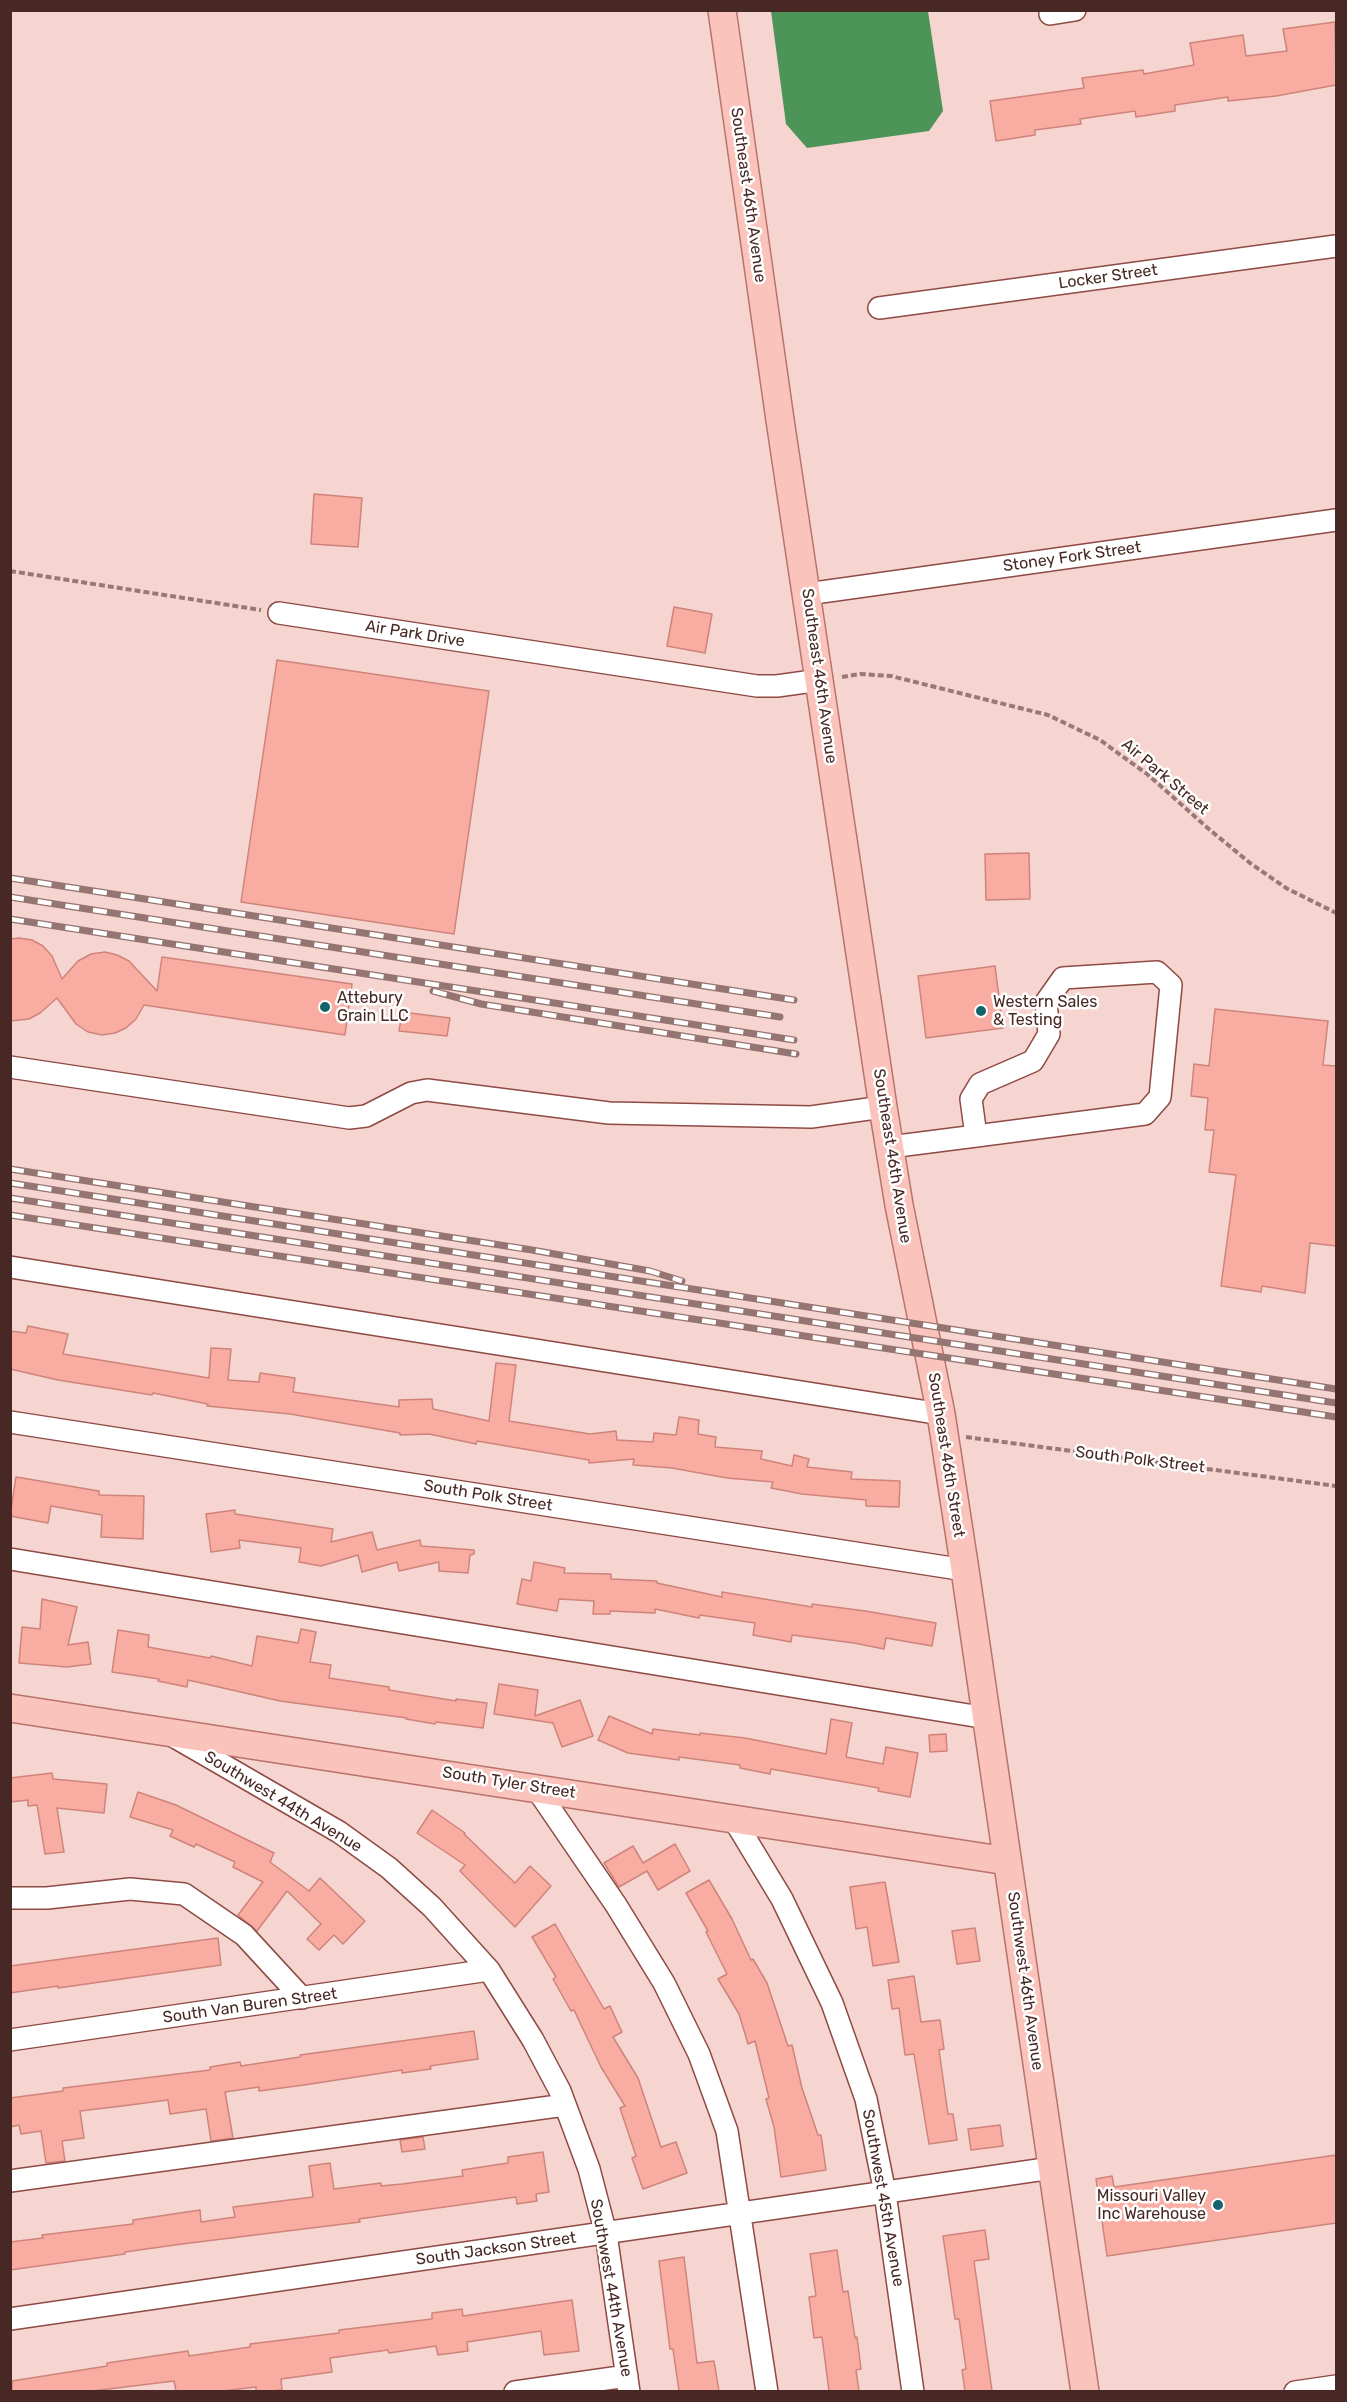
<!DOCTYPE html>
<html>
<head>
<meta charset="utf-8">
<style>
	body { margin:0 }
	#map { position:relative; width:1347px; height:2402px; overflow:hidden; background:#f6d5d0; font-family:Rubik,sans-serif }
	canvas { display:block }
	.frame { position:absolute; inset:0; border:12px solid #472824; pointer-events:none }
</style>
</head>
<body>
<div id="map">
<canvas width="1347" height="2402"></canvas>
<div class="frame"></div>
</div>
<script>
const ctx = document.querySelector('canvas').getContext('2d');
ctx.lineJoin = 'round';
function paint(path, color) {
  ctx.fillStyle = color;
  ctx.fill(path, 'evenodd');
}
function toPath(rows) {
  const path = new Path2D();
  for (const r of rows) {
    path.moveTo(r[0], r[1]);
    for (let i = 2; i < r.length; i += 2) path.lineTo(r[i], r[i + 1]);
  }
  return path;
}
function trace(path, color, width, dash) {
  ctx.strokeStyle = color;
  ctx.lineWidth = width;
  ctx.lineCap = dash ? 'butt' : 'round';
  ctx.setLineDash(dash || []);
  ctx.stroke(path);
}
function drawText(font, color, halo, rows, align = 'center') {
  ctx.font = font + ' Rubik,sans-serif';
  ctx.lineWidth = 5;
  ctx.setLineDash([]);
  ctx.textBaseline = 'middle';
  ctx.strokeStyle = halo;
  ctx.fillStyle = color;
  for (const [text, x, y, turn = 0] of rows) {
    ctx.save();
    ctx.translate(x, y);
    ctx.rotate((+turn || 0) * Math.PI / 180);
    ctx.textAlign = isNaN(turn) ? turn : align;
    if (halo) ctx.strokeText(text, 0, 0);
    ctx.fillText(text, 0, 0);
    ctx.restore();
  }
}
paint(toPath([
	[771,11,928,11,943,111,929,131,807,148,786,124]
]), '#4d9458');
const building = toPath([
	[1335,22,1336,85,1276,96,1228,101,1228,97,1175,105,1175,111,1136,117,1135,111,1080,119,1081,124,1035,130,1035,135,996,141,990,101,1084,88,1082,78,1143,70,1144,74,1194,65,1190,43,1243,35,1246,56,1287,51,1283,29,1335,22],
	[314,494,362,498,358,547,311,544,314,494],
	[674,607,712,614,705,653,667,646,674,607],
	[277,660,489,691,454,934,241,902,277,660],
	[1029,853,1030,899,986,900,985,854,1029,853],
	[19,938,32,940,43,946,52,956,62,979,78,961,91,954,105,952,117,955,129,961,157,991,162,957,352,984,345,1035,144,1005,136,1019,126,1028,115,1033,102,1035,88,1032,76,1024,57,998,40,1013,29,1019,10,1021,10,939,19,938],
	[995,966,1003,1028,926,1038,918,976,995,966],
	[1215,1009,1328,1021,1323,1065,1336,1066,1336,1246,1310,1243,1305,1293,1262,1286,1261,1292,1221,1286,1236,1175,1209,1172,1214,1130,1205,1130,1208,1098,1191,1096,1194,1064,1209,1066,1215,1009],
	[402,1012,450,1018,447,1036,399,1031,402,1012],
	[28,1326,68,1334,63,1354,209,1378,211,1348,231,1349,228,1380,259,1382,260,1373,295,1378,293,1392,399,1407,399,1400,432,1399,433,1409,489,1421,496,1363,516,1365,509,1421,590,1434,616,1431,617,1440,653,1442,654,1433,676,1435,679,1417,699,1420,698,1434,716,1437,715,1447,762,1451,761,1459,792,1466,794,1455,809,1459,807,1467,852,1472,851,1479,900,1481,899,1507,866,1506,866,1500,802,1494,771,1488,773,1482,727,1478,672,1468,633,1465,634,1459,589,1463,589,1460,477,1441,476,1444,429,1434,400,1435,400,1433,290,1414,207,1406,208,1404,153,1393,152,1395,58,1380,10,1369,10,1331,26,1333,28,1326],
	[16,1477,99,1491,99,1495,144,1496,143,1539,101,1537,102,1515,51,1506,48,1523,10,1516,16,1477],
	[235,1510,235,1514,333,1529,331,1542,372,1532,377,1550,420,1540,421,1546,474,1550,474,1554,470,1555,468,1573,439,1571,439,1562,399,1571,397,1562,362,1572,358,1555,321,1566,299,1562,301,1548,239,1540,240,1548,211,1552,206,1514,235,1510],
	[534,1562,565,1568,564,1573,611,1574,611,1579,657,1581,657,1583,722,1597,722,1592,812,1607,812,1604,865,1611,936,1623,932,1646,886,1638,884,1649,854,1643,792,1635,791,1642,753,1635,755,1623,700,1615,699,1618,655,1609,655,1613,610,1611,610,1614,593,1614,594,1601,559,1599,557,1611,517,1604,522,1579,531,1581,534,1562],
	[42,1599,77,1607,68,1645,88,1642,91,1664,67,1667,19,1663,22,1627,40,1629,42,1599],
	[301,1629,316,1632,310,1662,331,1665,329,1678,389,1687,389,1690,456,1701,456,1699,487,1703,483,1728,436,1722,435,1724,406,1719,407,1718,280,1701,188,1680,187,1687,158,1681,159,1679,112,1672,118,1630,149,1635,148,1647,210,1658,211,1656,252,1666,257,1636,298,1643,301,1629],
	[499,1684,538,1690,535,1716,580,1700,593,1736,562,1747,553,1723,494,1714,499,1684],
	[609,1716,652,1734,653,1729,700,1735,700,1733,745,1738,826,1754,831,1719,852,1723,846,1757,883,1764,886,1747,918,1753,910,1797,878,1791,879,1788,771,1769,770,1774,740,1768,740,1765,679,1757,679,1760,628,1753,598,1740,609,1716],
	[946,1734,947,1751,930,1752,929,1735,946,1734],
	[52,1773,53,1779,107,1784,104,1813,57,1808,64,1852,45,1854,37,1805,28,1806,28,1800,10,1802,10,1778,52,1773],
	[138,1792,176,1805,274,1853,270,1862,309,1891,320,1878,365,1921,343,1944,334,1935,319,1950,307,1939,321,1924,287,1891,257,1931,238,1915,263,1882,233,1867,235,1862,196,1844,194,1847,170,1836,173,1830,130,1817,138,1792],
	[432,1810,465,1833,464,1834,515,1883,530,1866,551,1886,515,1927,460,1871,465,1865,417,1833,432,1810],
	[675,1844,690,1871,658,1890,647,1871,619,1887,604,1863,633,1846,643,1863,675,1844],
	[709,1880,732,1919,751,1960,753,1959,767,1983,788,2046,792,2045,802,2088,818,2135,821,2135,826,2170,781,2177,774,2127,766,2099,769,2098,755,2041,748,2044,739,2014,718,1979,727,1974,706,1932,708,1931,686,1893,709,1880],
	[885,1882,899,1962,873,1966,867,1927,856,1929,850,1887,885,1882],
	[555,1924,604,2009,610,2006,622,2032,613,2037,638,2078,661,2147,676,2142,687,2173,643,2189,632,2158,636,2156,620,2108,625,2106,601,2067,574,2010,571,2011,553,1979,556,1977,532,1937,555,1924],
	[975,1928,980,1961,957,1964,952,1931,975,1928],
	[218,1938,221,1965,58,1988,58,1986,10,1993,10,1966,218,1938],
	[914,1976,921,2022,940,2020,944,2049,939,2050,948,2114,953,2114,957,2140,929,2144,914,2054,905,2055,899,2008,892,2009,888,1980,914,1976],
	[474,2031,478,2059,430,2066,431,2069,402,2073,402,2070,304,2085,259,2091,259,2087,225,2092,233,2138,211,2141,206,2109,170,2114,168,2100,122,2106,80,2111,84,2138,62,2141,65,2161,46,2163,41,2131,21,2134,19,2125,10,2127,10,2098,63,2091,63,2088,210,2070,210,2067,240,2062,241,2066,300,2057,300,2055,474,2031],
	[1000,2125,1003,2146,971,2150,968,2129,1000,2125],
	[423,2137,425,2149,402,2152,400,2140,423,2137],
	[543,2152,549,2192,536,2194,537,2201,517,2204,516,2197,359,2219,360,2222,182,2244,125,2252,125,2254,10,2270,10,2242,43,2238,42,2235,133,2224,133,2220,200,2210,201,2222,235,2217,233,2207,313,2197,309,2166,330,2163,334,2189,381,2183,381,2186,402,2184,463,2176,462,2170,508,2163,508,2157,543,2152],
	[1336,2155,1336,2223,1107,2256,1096,2179,1112,2176,1114,2187,1336,2155],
	[985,2230,989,2259,974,2261,992,2391,965,2391,962,2370,966,2369,959,2319,955,2319,943,2236,985,2230],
	[837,2250,843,2292,848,2291,855,2338,857,2337,861,2369,856,2370,859,2391,829,2391,822,2337,814,2338,809,2297,816,2296,810,2254,837,2250],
	[684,2257,697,2363,714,2361,719,2391,679,2391,673,2349,670,2349,659,2261,684,2257],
	[572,2300,579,2351,544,2355,541,2331,467,2342,468,2351,438,2355,436,2346,389,2353,388,2350,330,2358,332,2372,281,2379,282,2390,272,2391,256,2391,256,2387,223,2391,176,2391,174,2381,92,2391,12,2391,12,2381,107,2366,107,2363,188,2351,189,2356,250,2347,250,2344,339,2333,339,2330,432,2319,432,2313,462,2309,463,2316,572,2300]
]);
paint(building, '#f9aca2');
trace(building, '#ce847b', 1.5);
const minor = toPath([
	[1050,14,1075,10],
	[879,308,1336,246],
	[807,594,1336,520],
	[279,613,757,686,777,686,820,680],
	[10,1067,349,1118,366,1116,411,1093,427,1090,609,1113,811,1117,883,1107],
	[890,1147,976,1136,1145,1114,1160,1097,1171,985,1157,972,1063,978,1046,1002,1049,1034,1033,1061,980,1084,971,1099,976,1136],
	[10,1267,941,1414],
	[10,1422,965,1570],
	[10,1559,987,1718],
	[173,1736,339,1832,389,1868,432,1907,489,1970,533,2040,560,2091,589,2169,606,2234,629,2392],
	[536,1788,616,1905,664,1983,699,2054,727,2131,767,2392],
	[733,1818,782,1899,832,2003,866,2099,885,2193,913,2392],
	[10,1898,47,1898,130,1889,184,1894,244,1935,302,1998],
	[10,2040,489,1970],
	[10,2181,565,2105],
	[10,2319,1052,2168],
	[515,2392,627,2376],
	[1295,2392,1336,2386]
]);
const major = toPath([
	[722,10,780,420,883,1107,899,1205,941,1414,965,1570,1085,2392],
	[10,1708,1007,1861]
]);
trace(minor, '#8e4a43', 24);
trace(major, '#b9736a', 30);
trace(toPath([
	[10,571,261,610],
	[842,677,860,674,891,676,1048,715,1100,740,1147,774,1210,830,1250,863,1286,888,1336,913],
	[966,1437,1336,1486]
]), '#997975', 4, [6, 3]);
trace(minor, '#fff', 21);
trace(major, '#fac3bc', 27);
const rail = toPath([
	[10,878,794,1000],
	[10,897,780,1017],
	[10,919,794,1040],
	[433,991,481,1004,796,1054],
	[10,1169,532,1250,650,1271,682,1281],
	[10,1183,1336,1389],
	[10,1198,1336,1403],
	[10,1215,1336,1417]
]);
trace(rail, '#957571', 7);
trace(rail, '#fff', 4.5, [14]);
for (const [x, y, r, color] of [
	[325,1007,6,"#14626b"],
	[981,1011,6,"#14626b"],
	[1218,2205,6,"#14626b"]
]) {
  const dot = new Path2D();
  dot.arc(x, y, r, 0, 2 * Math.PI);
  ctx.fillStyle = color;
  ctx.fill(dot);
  trace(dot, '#fff', 2);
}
drawText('16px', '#472824', '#fff', [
	["Southeast 46th Avenue",748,195,82],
	["Locker Street",1108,277,-8],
	["Stoney Fork Street",1072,557,-8],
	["Air Park Drive",415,634,9],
	["Southeast 46th Avenue",819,676,82],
	["Air Park Street",1165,777,40],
	["Southeast 46th Avenue",892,1156,81],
	["Southeast 46th Street",946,1455,81],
	["South Polk Street",1140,1460,7],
	["South Polk Street",488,1496,9],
	["South Tyler Street",509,1783,9],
	["Southwest 44th Avenue",283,1802,31],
	["Southwest 46th Avenue",1025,1981,82],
	["South Van Buren Street",250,2006,-8],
	["Southwest 45th Avenue",883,2198,80],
	["South Jackson Street",496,2249,-8],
	["Southwest 44th Avenue",611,2288,80]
]);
drawText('16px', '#472824', '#fff', [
	["Attebury",337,998],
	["Grain LLC",337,1016],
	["Western Sales",993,1002],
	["& Testing",993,1020],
	["Missouri Valley",1206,2196,"right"],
	["Inc Warehouse",1206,2214,"right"]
], 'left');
</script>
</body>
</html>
